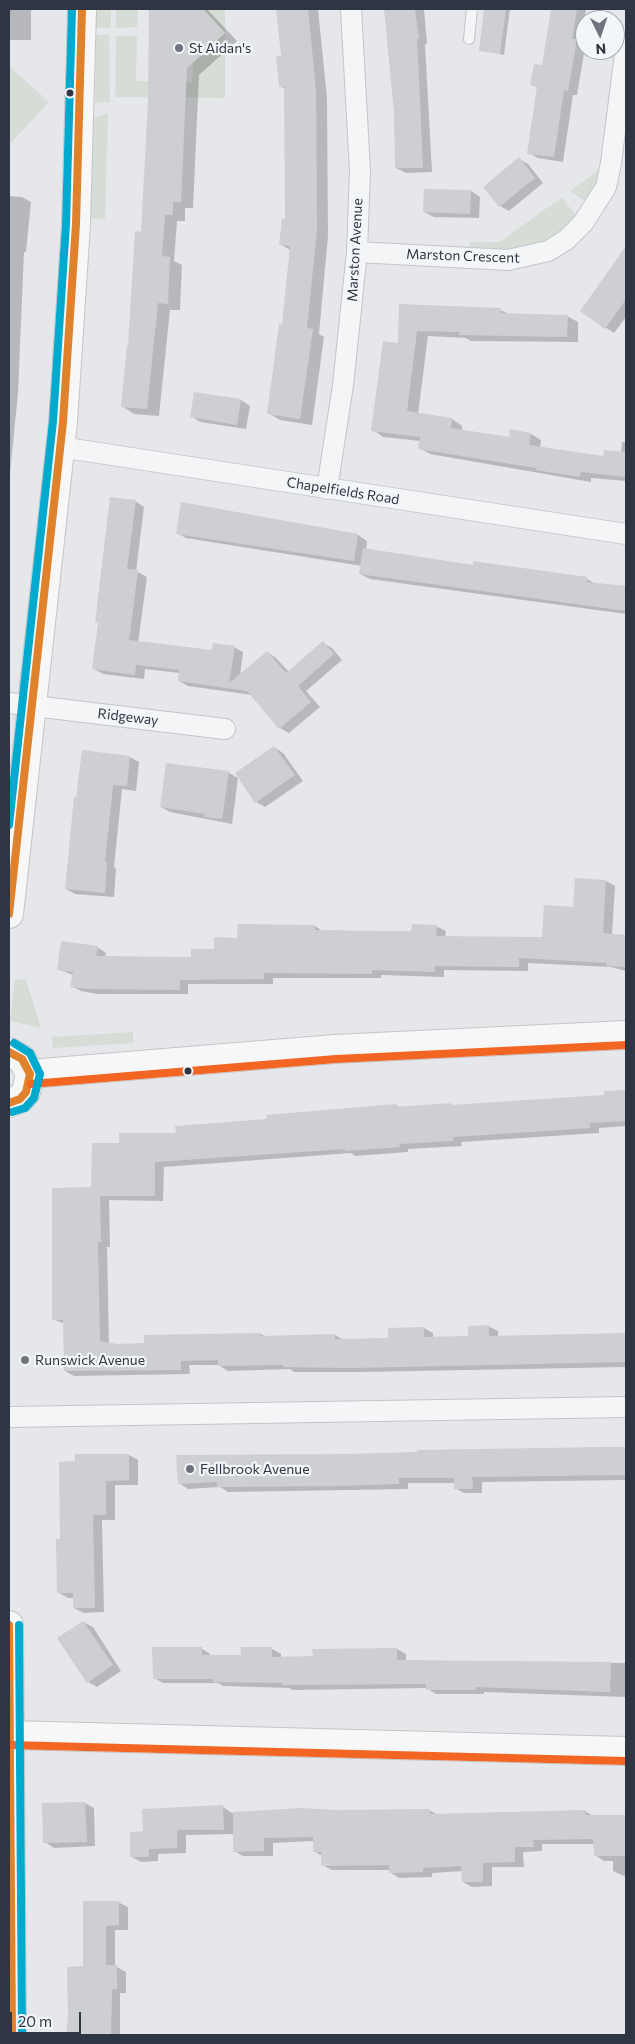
<!DOCTYPE html>
<html>
<head>
<meta charset="utf-8">
<style>
	body { margin:0 }
	#map { position:relative; width:635px; height:2044px; overflow:hidden; background:#e5e7ea; font-family:Commissioner,sans-serif }
	canvas { display:block }
	.frame { position:absolute; inset:0; border:10px solid #2d3642; pointer-events:none }
	.north { position:absolute; left:575px; top:10px; width:50px; height:50px; box-sizing:border-box; background:#f3f6f8; border:1px solid #a4a9af; border-radius:50%; rotate:176deg; font-size:14px; font-weight:700; line-height:20px; text-align:center; color:#2d3642 }
	.north::after { content:''; display:block; margin:auto; width:18px; height:22px; background:#6d747d; clip-path:polygon(50% 0,100% 100%,50% 72%,0 100%) }
	.scale { position:absolute; left:10px; top:2012px; width:71px; height:22px; box-sizing:border-box; border:2px solid #2d3642; border-top:0; padding-left:6px; font-size:15px; line-height:18px; white-space:nowrap; color:#2d3642; -webkit-text-stroke:4px #f3f6f8; paint-order:stroke }
</style>
</head>
<body>
<div id="map">
<canvas width="635" height="2044"></canvas>
<div class="frame"></div>
<div class="north">N</div>
<div class="scale">20 m</div>
</div>
<script>
const ctx = document.querySelector('canvas').getContext('2d');
ctx.lineJoin = 'round';
function paint(path, color) {
  ctx.fillStyle = color;
  ctx.fill(path, 'evenodd');
}
function toPath(rows) {
  const path = new Path2D();
  for (const r of rows) {
    path.moveTo(r[0], r[1]);
    for (let i = 2; i < r.length; i += 2) path.lineTo(r[i], r[i + 1]);
  }
  return path;
}
function trace(path, color, width, dash) {
  ctx.strokeStyle = color;
  ctx.lineWidth = width;
  ctx.lineCap = dash ? 'butt' : 'round';
  ctx.setLineDash(dash || []);
  ctx.stroke(path);
}
function drawText(font, color, halo, rows, align = 'center') {
  ctx.font = font + ' Commissioner,sans-serif';
  ctx.lineWidth = 4.5;
  ctx.setLineDash([]);
  ctx.textBaseline = 'middle';
  ctx.strokeStyle = halo;
  ctx.fillStyle = color;
  for (const [text, x, y, turn = 0] of rows) {
    ctx.save();
    ctx.translate(x, y);
    ctx.rotate((+turn || 0) * Math.PI / 180);
    ctx.textAlign = isNaN(turn) ? turn : align;
    if (halo) ctx.strokeText(text, 0, 0);
    ctx.fillText(text, 0, 0);
    ctx.restore();
  }
}
paint(toPath([
	[96,9,111,9,111,28,96,28],
	[116,9,138,9,137,27,116,28],
	[203,9,225,9,225,98,115,97,116,36,137,36,136,81,192,82,193,63,225,33],
	[96,35,109,35,110,102,95,103],
	[9,66,49,102,9,145],
	[108,114,105,219,90,218,94,117],
	[601,168,594,190,587,202,570,191],
	[562,197,575,215,564,228,548,239,517,251,471,251,470,242,500,242],
	[15,979,26,980,41,1028,10,1021],
	[133,1032,133,1043,53,1048,52,1037]
]), '#d6ddd6');
paint(toPath([
	[9,9,31,9,31,40,9,40],
	[150,9,207,9,237,41,199,75,193,208,185,208,185,221,177,221,174,261,182,265,180,310,170,310,159,416,134,414,122,406,142,233,149,101],
	[278,9,318,9,327,98,328,236,319,334,324,337,312,425,280,420,268,413,283,326,290,250,280,244,287,220,285,89,280,86,282,57],
	[385,9,424,9,427,44,425,44,432,172,406,173,396,168,395,112],
	[486,9,510,9,504,55,480,50],
	[552,9,586,9,581,43,585,48,577,95,573,95,563,162,538,158,529,153,538,88,531,84,543,66],
	[519,159,528,164,543,183,509,211,500,206],
	[471,191,480,197,479,218,434,217,424,212],
	[9,196,22,197,31,202,26,252,24,252,18,393,9,484],
	[626,249,626,317,614,333,581,311],
	[401,306,501,310,510,315,567,316,578,322,578,342,471,341,466,338,428,336,418,414,452,419,462,426,462,431,510,438,531,434,541,440,540,448,605,457,621,453,622,442,626,442,626,481,591,478,591,482,430,454,419,448,420,441,383,437,373,430,400,344],
	[195,393,241,400,250,406,246,429,200,422,191,416],
	[135,501,144,507,136,571,147,577,138,643,213,652,234,647,243,652,240,675,267,652,276,658,289,672,323,643,332,648,342,660,306,691,320,707,289,733,280,728,252,695,188,686,179,681,180,673,145,669,144,679,103,674,94,669,100,624,96,622],
	[182,503,358,535,367,541,366,549,474,567,587,579,596,584,626,587,626,614,370,579,360,574,362,566,186,538,177,533],
	[274,747,283,753,303,781,265,807,256,802,236,774],
	[130,757,139,762,136,791,122,789,114,867,116,869,114,897,75,894,66,889,75,799],
	[167,764,229,773,238,778,232,824,170,812,161,807],
	[576,879,606,881,615,886,612,935,626,936,626,971,611,967,528,963,528,971,444,970,444,977,381,975,381,978,273,978,273,984,188,984,188,994,97,994,81,991,71,986,73,975,58,969,97,947,106,953,105,958,192,958,239,939,315,926,324,932,412,932,436,926,446,931,445,937,544,938,574,909],
	[626,1091,626,1126,599,1128,599,1133,461,1142,462,1146,408,1149,408,1152,355,1156,351,1153,164,1167,163,1201,109,1200,110,1247,107,1247,109,1344,146,1345,261,1334,266,1337,335,1335,344,1340,389,1339,424,1328,433,1333,433,1338,470,1337,488,1326,498,1331,498,1337,626,1335,626,1367,362,1372,294,1372,290,1369,228,1371,218,1365,189,1365,190,1374,74,1376,65,1371,65,1324,53,1319,92,1189,120,1145,268,1120,396,1105,400,1108,450,1104,454,1106,605,1096,605,1092],
	[626,1447,626,1480,482,1482,482,1493,464,1493,455,1488,455,1483,408,1483,408,1489,228,1492,220,1487,188,1489,179,1483,418,1453,418,1451],
	[129,1455,138,1460,138,1485,115,1485,115,1520,102,1520,104,1612,84,1613,74,1608,74,1598,68,1598,59,1593,61,1540,76,1463],
	[83,1622,93,1627,121,1671,97,1687,88,1682],
	[201,1648,210,1654,210,1656,242,1657,272,1649,281,1654,281,1658,314,1658,397,1649,406,1654,406,1661,626,1663,626,1697,484,1692,484,1694,436,1694,426,1688,292,1690,289,1688,223,1686,218,1683,163,1683,154,1678],
	[85,1803,94,1808,95,1846,54,1848,45,1842],
	[223,1807,232,1813,301,1809,336,1812,429,1810,438,1815,585,1811,593,1816,626,1816,626,1877,613,1871,613,1861,604,1861,595,1855,595,1844,542,1844,542,1851,523,1852,524,1867,492,1867,492,1886,472,1887,463,1882,463,1871,432,1873,432,1877,399,1878,390,1872,390,1870,332,1870,322,1865,322,1856,314,1851,314,1841,273,1843,273,1856,243,1856,234,1851,234,1834,186,1835,186,1853,158,1854,158,1861,141,1862,132,1857,144,1833],
	[84,1902,118,1902,128,1907,128,1930,115,1930,115,1966,126,1972,126,1993,120,1993,120,2035,68,2035,69,2015,85,1967]
]), '#0003');
paint(toPath([
	[149,9,203,9,225,33,187,68,181,202,173,202,173,215,165,215,162,256,170,257,168,304,158,303,147,409,121,407,127,345,128,346,135,231,141,232,148,101],
	[276,9,308,9,316,91,317,229,307,328,313,329,300,419,267,414,279,324,282,325,290,246,279,245,282,219,285,219,284,87,279,87,276,56,281,56],
	[384,9,415,9,419,39,417,39,423,168,395,168,394,112],
	[484,9,506,9,500,54,479,51],
	[551,9,577,9,572,39,577,39,568,91,564,90,554,157,527,154,537,86,530,85,534,64,542,65],
	[519,157,535,178,499,207,483,187],
	[424,189,471,190,470,214,423,212],
	[626,246,626,299,605,329,580,311],
	[399,304,501,308,501,313,568,315,567,337,459,335,459,332,417,331,407,411,452,418,451,428,509,437,510,429,531,433,529,445,603,456,604,450,626,452,626,477,581,472,580,477,536,470,536,468,418,449,420,437,371,431,383,341,398,343],
	[194,392,241,399,237,425,190,417],
	[110,497,136,500,127,569,138,570,129,640,212,650,213,643,235,646,229,683,267,651,286,673,323,641,334,654,298,686,311,702,279,729,247,691,178,681,179,670,136,665,135,675,92,669,98,623,95,623],
	[181,502,358,534,354,561,176,534],
	[363,548,473,565,473,561,587,577,587,582,626,586,626,611,359,574],
	[274,746,295,775,255,803,235,773],
	[82,750,130,756,127,786,113,785,105,862,107,862,105,893,65,889,74,797,76,798],
	[166,763,229,771,222,819,204,817,205,814,160,807],
	[575,878,606,880,603,933,626,935,626,967,606,966,607,963,519,958,519,967,435,966,435,972,372,970,372,974,264,973,264,979,180,980,180,990,87,989,70,987,73,972,57,970,61,941,98,946,96,956,191,957,191,949,214,949,214,937,237,938,238,924,315,925,315,930,384,931,411,931,412,924,437,925,436,936,542,937,544,905,573,907],
	[626,1090,626,1121,590,1123,590,1128,453,1137,453,1141,399,1144,400,1147,345,1151,345,1149,155,1162,155,1196,100,1196,101,1242,98,1242,100,1341,117,1344,144,1343,144,1335,261,1333,261,1336,335,1334,335,1339,388,1338,388,1328,424,1327,424,1337,468,1336,468,1326,489,1325,489,1336,626,1333,626,1362,352,1368,283,1367,283,1365,218,1366,218,1360,181,1361,181,1370,64,1371,63,1320,52,1320,52,1188,91,1187,92,1143,119,1143,119,1133,176,1133,175,1126,267,1119,266,1115,396,1104,396,1107,450,1103,450,1105,604,1095,604,1091],
	[605,1447,626,1447,626,1475,472,1477,473,1489,454,1489,454,1478,399,1478,399,1484,335,1486,217,1487,217,1482,178,1484,176,1455,346,1454,417,1452,417,1450],
	[75,1454,129,1454,129,1480,106,1481,106,1515,93,1515,95,1608,73,1608,73,1593,57,1593,56,1539,60,1539,59,1462,75,1461],
	[83,1621,113,1665,87,1683,57,1638],
	[152,1647,202,1647,202,1655,241,1655,241,1647,272,1647,272,1657,313,1656,312,1649,397,1648,397,1660,611,1662,610,1692,476,1687,476,1690,426,1690,426,1684,282,1685,282,1683,213,1682,213,1679,153,1679],
	[85,1802,87,1842,43,1843,42,1803],
	[223,1805,224,1830,177,1830,177,1848,149,1849,149,1857,130,1857,130,1832,143,1831,142,1809],
	[301,1808,336,1810,430,1809,430,1814,585,1810,585,1815,626,1815,626,1856,594,1856,593,1839,533,1840,534,1847,515,1847,515,1862,483,1863,483,1882,462,1882,461,1866,423,1868,423,1872,389,1873,389,1865,321,1866,321,1852,313,1852,313,1837,264,1838,264,1851,233,1852,233,1812],
	[83,1901,119,1901,119,1925,106,1926,106,1965,117,1965,117,1989,112,1989,111,2035,66,2035,68,2015,67,1967,83,1966]
]), '#cdcfd2');
const lane = toPath([
	[469,39,472,9]
]);
const street = toPath([
	[357,252,508,260,548,251,566,240,583,223,606,187,611,163,626,46],
	[60,447,626,534],
	[327,489,343,385,357,252,360,171,351,9],
	[9,703,225,729],
	[9,1417,626,1407]
]);
const secondary = toPath([
	[9,914,63,422,76,224,82,9],
	[9,1052,22,1059,30,1074,26,1092,20,1099,9,1103],
	[30,1074,335,1049,626,1035],
	[9,1625,12,2035],
	[10,1735,626,1751]
]);
trace(lane, '#c3c5c8', 12);
trace(street, '#c3c5c8', 22);
trace(secondary, '#c3c5c8', 30);
trace(lane, '#f4f5f6', 10);
trace(street, '#f4f5f6', 20);
trace(secondary, '#f7f7f8', 28);
trace(toPath([
	[9,914,63,422,76,224,82,9],
	[9,1052,22,1059,30,1074,26,1092,20,1099,9,1103],
	[9,1625,12,2035]
]), '#e0822b', 8);
trace(toPath([
	[31,1084,336,1059,626,1045],
	[9,1745,626,1761]
]), '#f26522', 8);
trace(toPath([
	[9,825,53,421,66,224,72,9],
	[12,1112,25,1108,34,1098,40,1074,30,1053,14,1043],
	[19,1625,22,2035]
]), '#00a9ce', 8);
for (const [x, y, r, color] of [
	[179,48,5,"#6d747d"],
	[70,93,4.5,"#2d3642"],
	[188,1071,4.5,"#2d3642"],
	[25,1360,5,"#6d747d"],
	[190,1469,5,"#6d747d"]
]) {
  const dot = new Path2D();
  dot.arc(x, y, r, 0, 2 * Math.PI);
  ctx.fillStyle = color;
  ctx.fill(dot);
  trace(dot, '#f3f6f8', 2);
}
drawText('14px', '#2d3642', '#f3f6f8', [
	["St Aidan's",189,48],
	["Runswick Avenue",35,1360],
	["Fellbrook Avenue",200,1469]
], 'left');
drawText('14px', '#2d3642', '#f3f6f8', [
	["Marston Avenue",355,250,-87],
	["Marston Crescent",463,256,2],
	["Chapelfields Road",343,491,9],
	["Ridgeway",128,717,7]
]);
</script>
</body>
</html>
